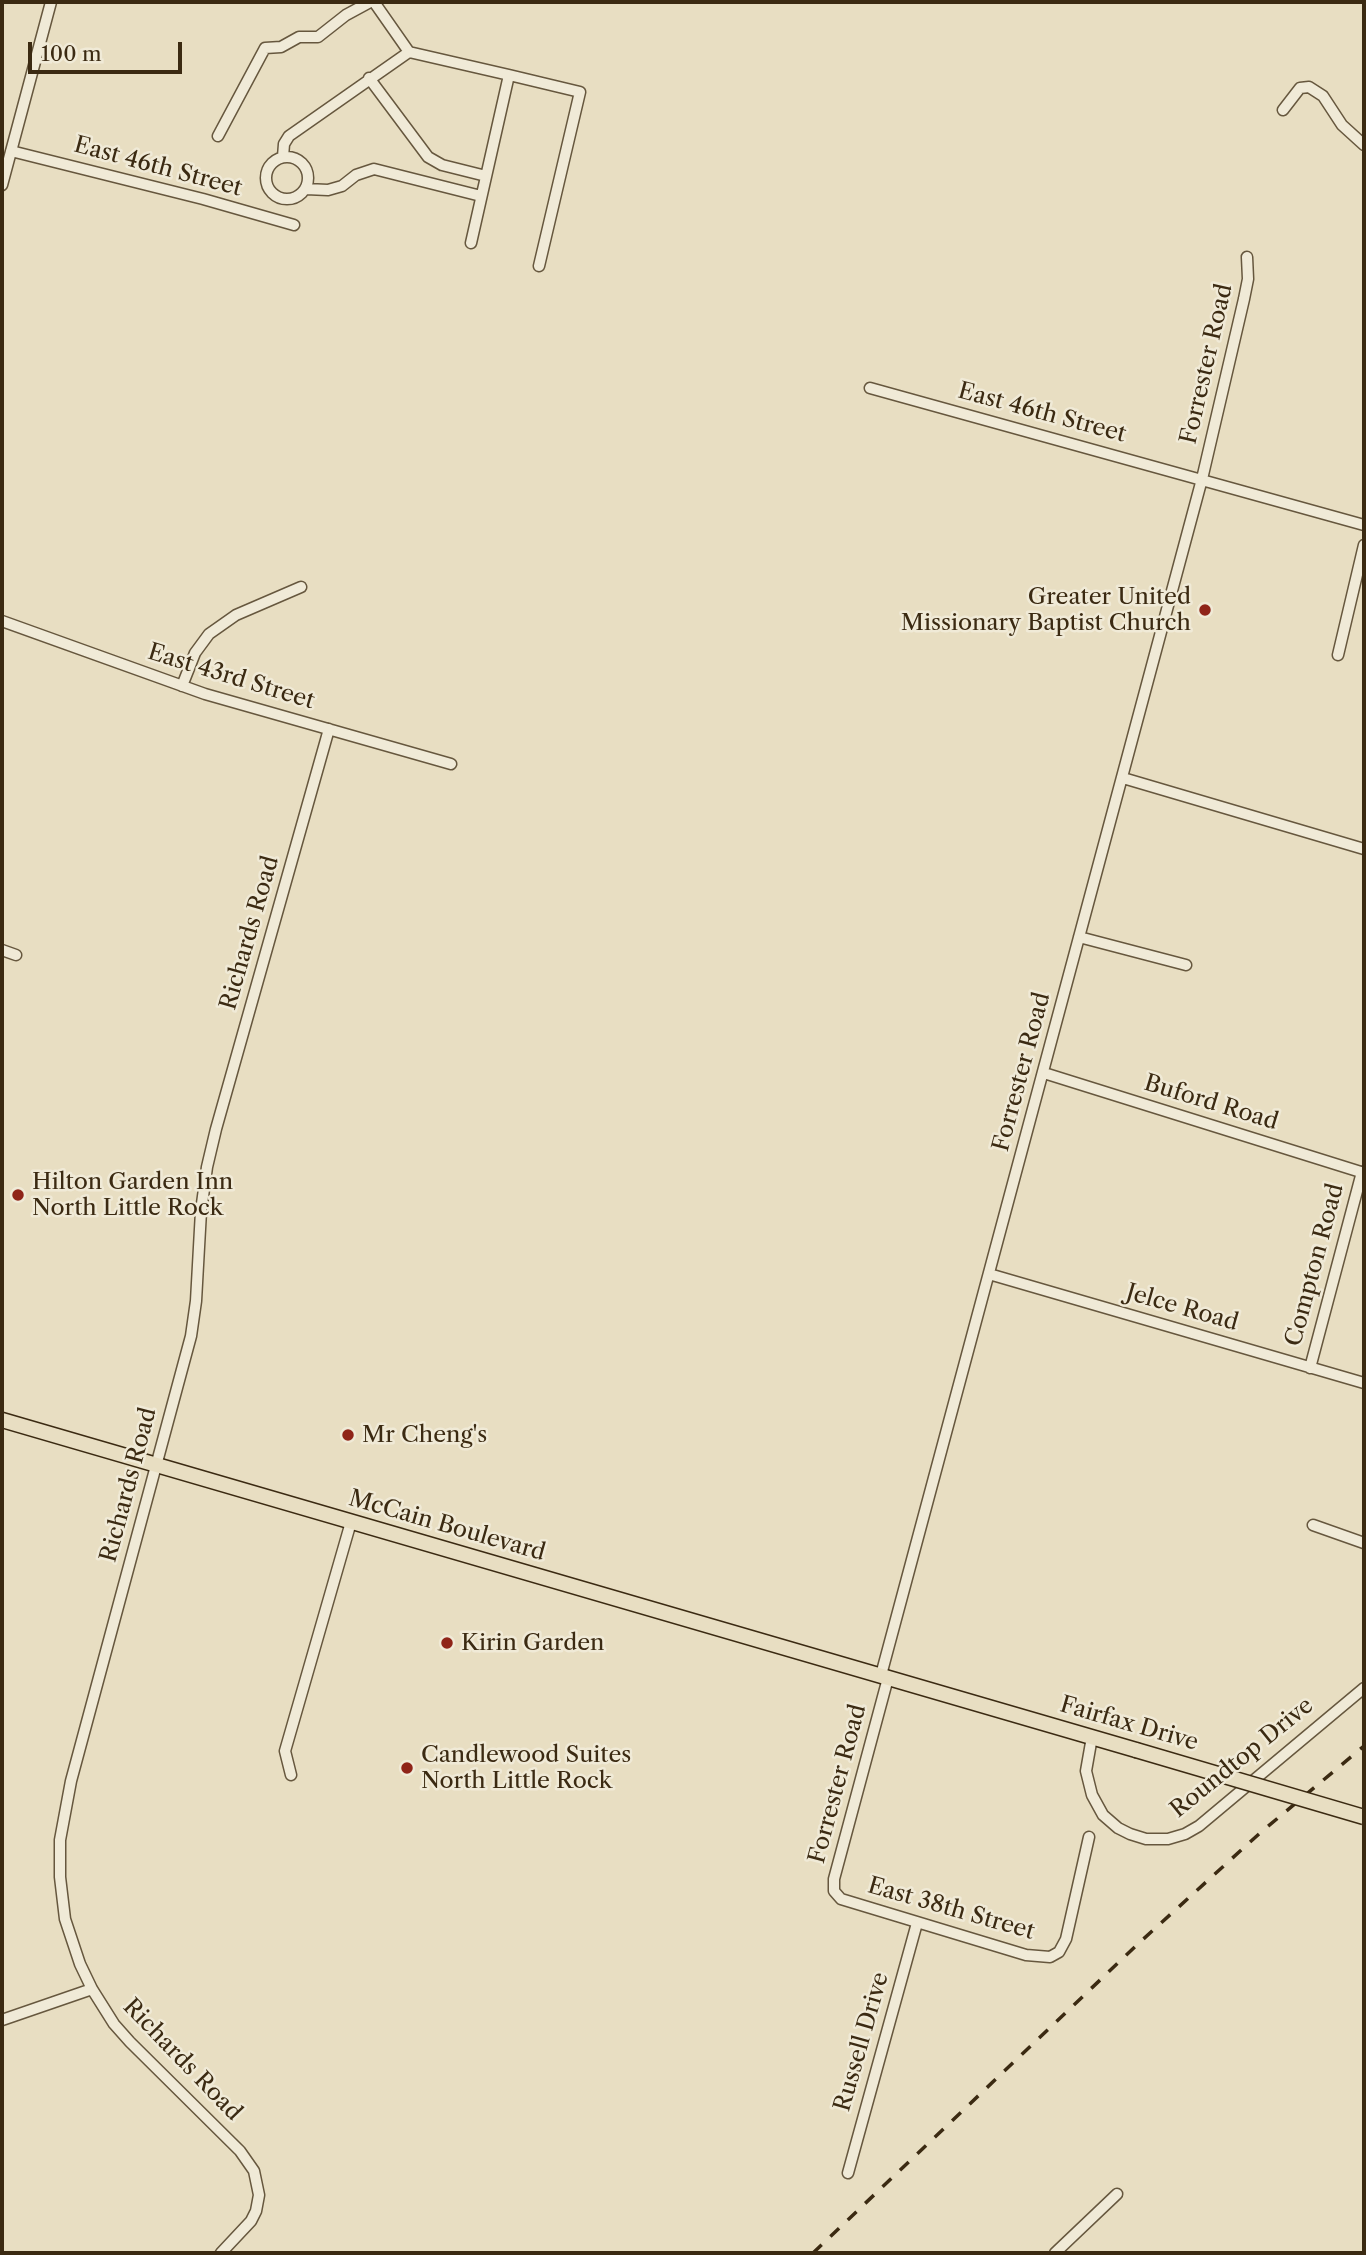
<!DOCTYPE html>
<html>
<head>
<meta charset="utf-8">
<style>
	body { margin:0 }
	#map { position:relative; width:1366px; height:2255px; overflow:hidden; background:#e8dec2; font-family:"Libre Caslon Text",serif }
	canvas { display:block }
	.frame { position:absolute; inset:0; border:4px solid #3b2a12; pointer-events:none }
	.scale { position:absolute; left:28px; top:42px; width:154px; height:32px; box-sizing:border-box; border:4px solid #3b2a12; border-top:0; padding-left:9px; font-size:21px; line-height:24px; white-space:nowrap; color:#3b2a12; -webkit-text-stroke:5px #f0ead7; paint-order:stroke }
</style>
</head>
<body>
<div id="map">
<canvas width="1366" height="2255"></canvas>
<div class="frame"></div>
<div class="scale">100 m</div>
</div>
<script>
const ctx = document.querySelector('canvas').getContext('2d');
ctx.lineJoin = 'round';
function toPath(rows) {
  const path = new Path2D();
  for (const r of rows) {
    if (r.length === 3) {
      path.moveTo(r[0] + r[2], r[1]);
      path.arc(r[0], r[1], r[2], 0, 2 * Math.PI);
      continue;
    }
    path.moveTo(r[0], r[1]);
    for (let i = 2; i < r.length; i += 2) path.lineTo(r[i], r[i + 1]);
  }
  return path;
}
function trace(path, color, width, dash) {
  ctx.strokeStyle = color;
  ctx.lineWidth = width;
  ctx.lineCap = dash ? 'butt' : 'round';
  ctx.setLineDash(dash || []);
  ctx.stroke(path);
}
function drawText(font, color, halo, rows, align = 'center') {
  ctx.font = font + ' "Libre Caslon Text",serif';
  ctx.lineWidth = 5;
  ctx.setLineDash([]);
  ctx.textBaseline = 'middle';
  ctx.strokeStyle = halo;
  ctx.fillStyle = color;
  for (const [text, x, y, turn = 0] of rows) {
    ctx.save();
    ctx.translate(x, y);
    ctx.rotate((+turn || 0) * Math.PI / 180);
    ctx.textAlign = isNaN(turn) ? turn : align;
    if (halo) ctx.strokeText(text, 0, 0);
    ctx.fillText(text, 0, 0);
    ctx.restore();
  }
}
const minor = toPath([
	[409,52,509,75,471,243],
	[509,75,580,92,539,266],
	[369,78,428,157,442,165,486,176],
	[1283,110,1300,88,1309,87,1323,96,1342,125,1364,145],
	[218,136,265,48,281,47,299,37,318,37,346,15,370,2],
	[11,151,203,199,294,225],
	[287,178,21],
	[283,157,284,144,289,136,409,52,374,2],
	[2,185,51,2],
	[306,189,328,190,342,186,356,175,374,169,481,196],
	[870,388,1364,525],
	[2,621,205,694,451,764],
	[1338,655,1364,545],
	[182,686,195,653,209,634,236,615,301,587],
	[1123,778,1364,849],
	[1079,937,1186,965],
	[2,950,16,955],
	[1044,1073,1364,1173],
	[989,1274,1364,1383],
	[1310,1368,1362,1172],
	[1313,1525,1364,1543],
	[881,1675,1202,479,1244,299,1248,279,1247,257],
	[888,1678,834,1879,834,1891,841,1899,1026,1955,1050,1957,1059,1952,1066,1939,1089,1837],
	[1092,1737,1086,1771,1092,1795,1103,1815,1118,1828,1130,1834,1146,1839,1168,1839,1185,1834,1199,1826,1364,1688],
	[291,1775,285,1751,351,1522],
	[2,2020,92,1989],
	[848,2173,917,1923],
	[221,2253,251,2221,256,2211,259,2195,254,2171,240,2151,130,2042,114,2024,92,1989,80,1964,65,1919,60,1877,60,1840,71,1781,191,1336,196,1301,201,1211,207,1167,216,1129,329,729],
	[1055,2253,1117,2194]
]);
const major = toPath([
	[2,1420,1136,1750]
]);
trace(minor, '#66573e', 13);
trace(major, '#3b2a12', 17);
trace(minor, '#f0ead7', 10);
trace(major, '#e8dec2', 14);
trace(toPath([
	[813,2253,1139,1943,1260,1833,1364,1746]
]), '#3b2a12', 3.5, [12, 12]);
const majorBridge = toPath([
	[1136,1750,1364,1817]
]);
trace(majorBridge, '#3b2a12', 17, []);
trace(majorBridge, '#e8dec2', 14);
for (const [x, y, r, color] of [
	[1205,610,7,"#8f2418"],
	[18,1195,7,"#8f2418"],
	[348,1435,7,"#8f2418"],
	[447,1643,7,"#8f2418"],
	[407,1768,7,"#8f2418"]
]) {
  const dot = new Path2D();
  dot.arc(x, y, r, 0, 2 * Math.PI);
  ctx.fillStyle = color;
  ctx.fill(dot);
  trace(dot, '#f0ead7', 2.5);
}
drawText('23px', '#3b2a12', '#f0ead7', [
	["East 46th Street",158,167,15],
	["Forrester Road",1207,364,-77],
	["East 46th Street",1042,413,15],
	["East 43rd Street",231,677,17],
	["Richards Road",250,933,-74],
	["Forrester Road",1022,1072,-75],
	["Buford Road",1211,1103,17],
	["Compton Road",1315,1265,-75],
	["Jelce Road",1182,1308,16],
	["Richards Road",129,1485,-75],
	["McCain Boulevard",447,1526,16],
	["Fairfax Drive",1129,1724,16],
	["Roundtop Drive",1242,1758,-39],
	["Forrester Road",838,1784,-75],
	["East 38th Street",951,1909,16],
	["Russell Drive",862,2042,-74],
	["Richards Road",182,2060,46]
]);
drawText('23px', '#3b2a12', '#f0ead7', [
	["Greater United",1191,597,"right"],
	["Missionary Baptist Church",1191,623,"right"],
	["Hilton Garden Inn",32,1182],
	["North Little Rock",32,1208],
	["Mr Cheng's",362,1435],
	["Kirin Garden",461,1643],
	["Candlewood Suites",421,1755],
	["North Little Rock",421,1781]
], 'left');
</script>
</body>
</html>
